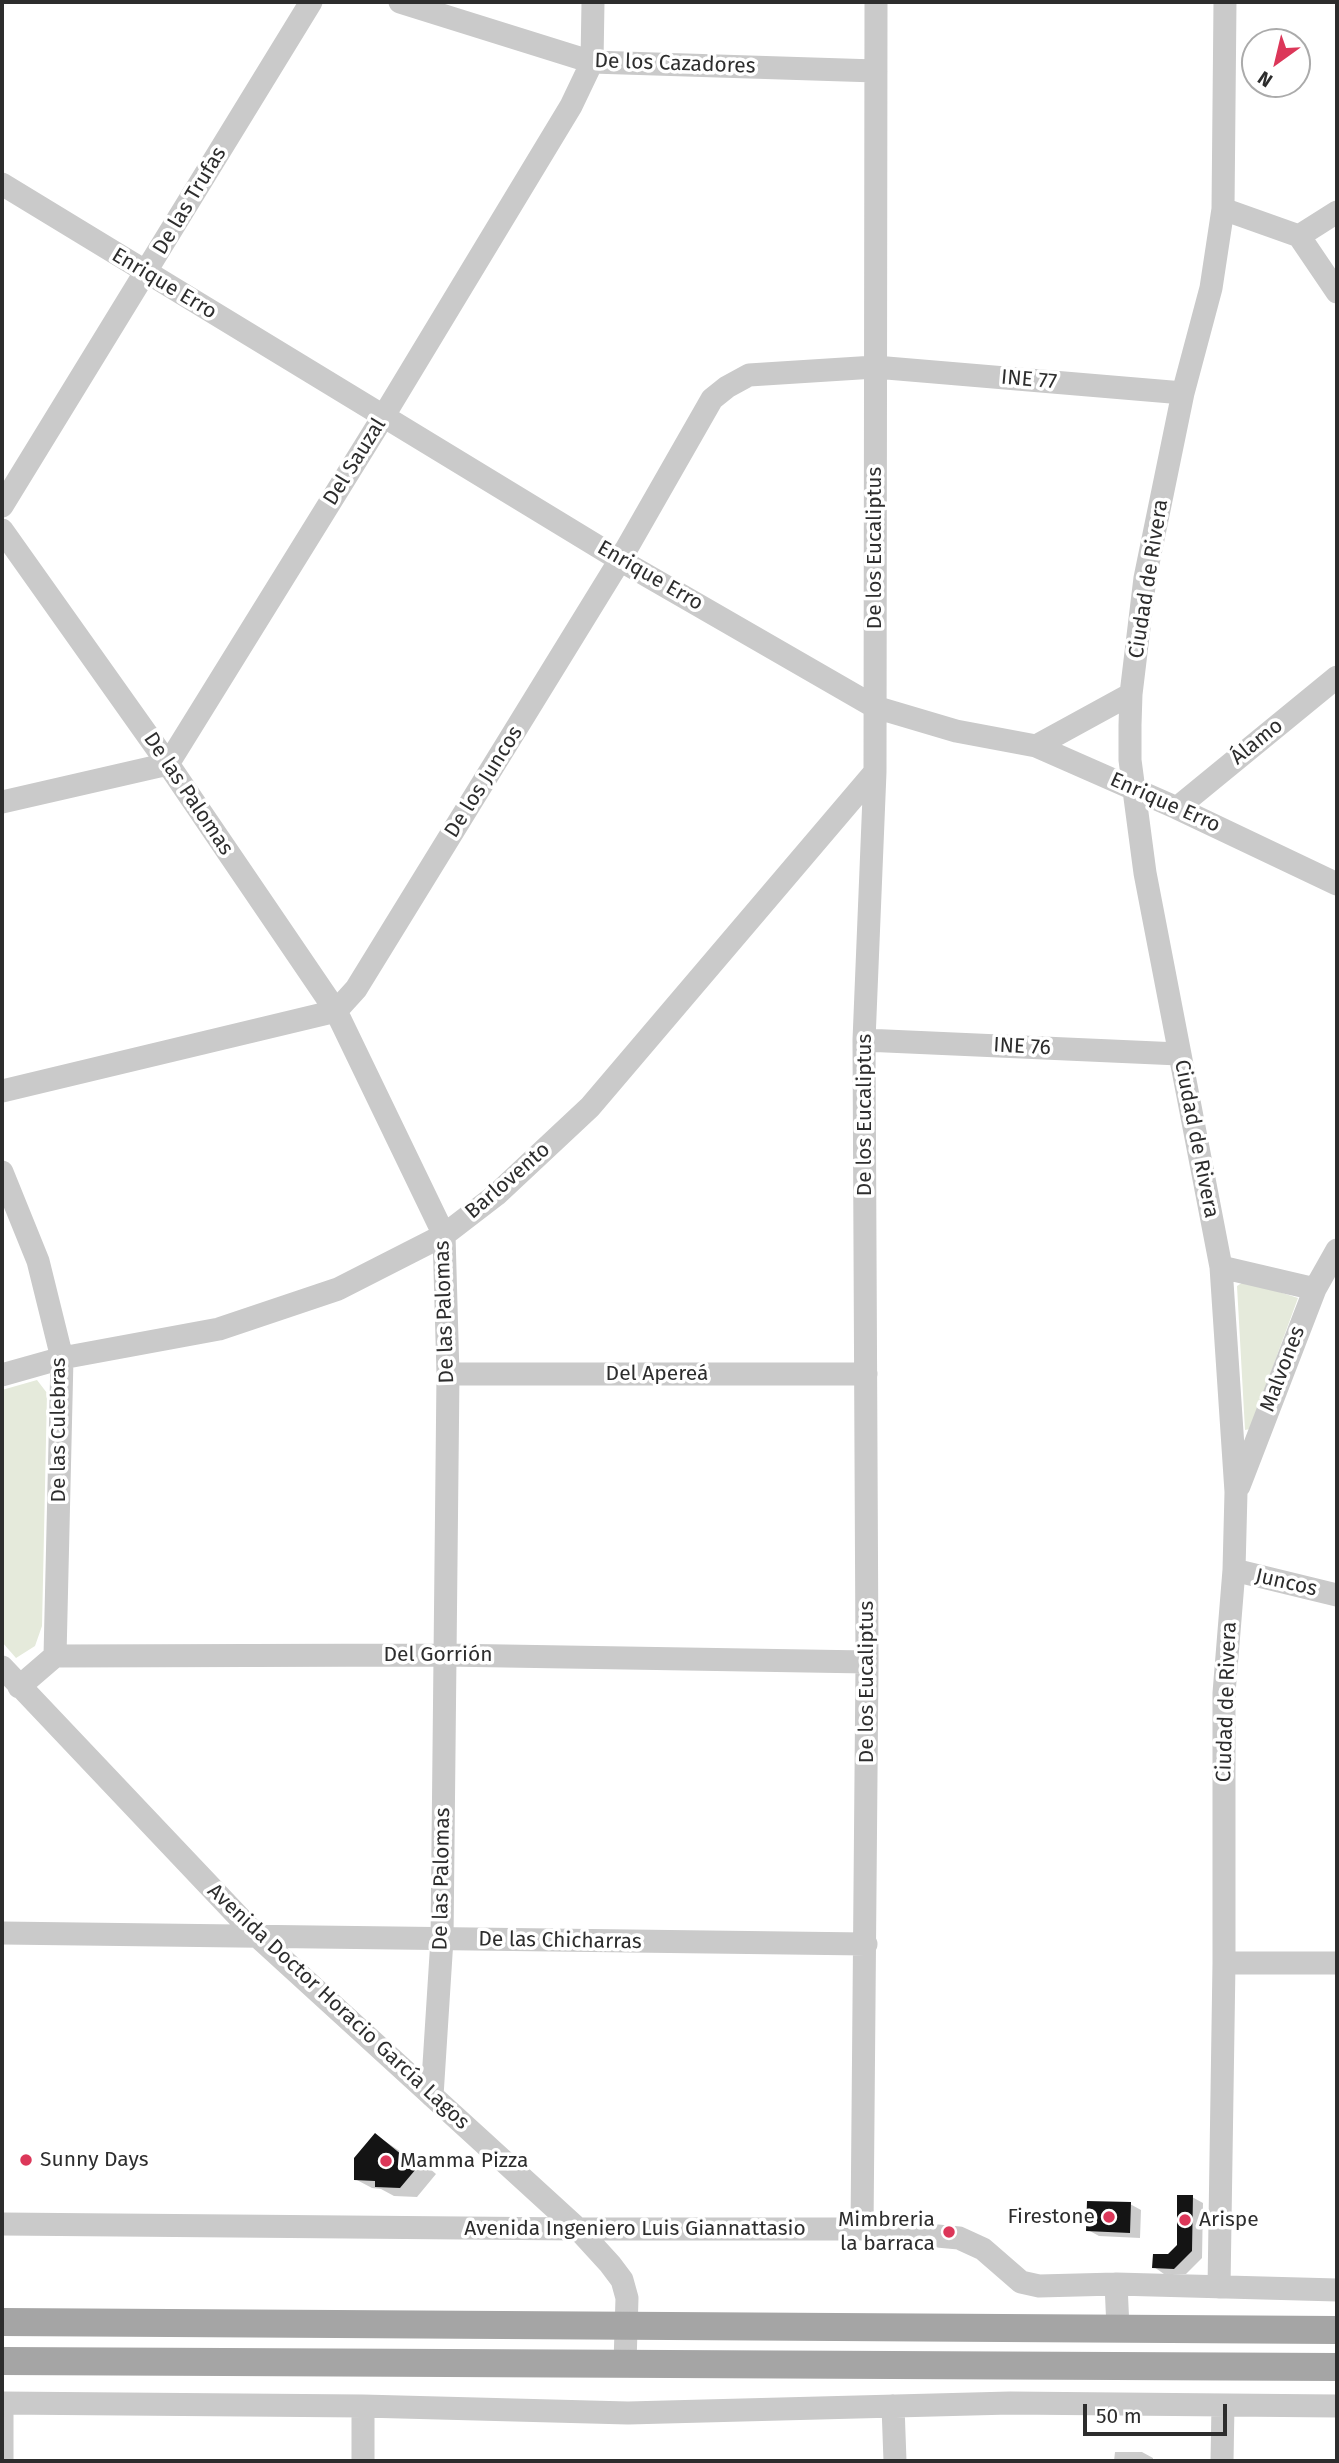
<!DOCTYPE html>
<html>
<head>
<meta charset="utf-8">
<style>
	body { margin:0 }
	#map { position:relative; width:1339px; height:2463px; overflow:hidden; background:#fff; font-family:"Fira Sans",sans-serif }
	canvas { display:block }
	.frame { position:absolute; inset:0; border:4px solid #2d2d2d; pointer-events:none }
	.north { position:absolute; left:1241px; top:28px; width:70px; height:70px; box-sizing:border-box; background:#fff; border:2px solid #ababab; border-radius:50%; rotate:214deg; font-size:19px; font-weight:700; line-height:28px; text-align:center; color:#2d2d2d }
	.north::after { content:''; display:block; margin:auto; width:24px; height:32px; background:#dc3759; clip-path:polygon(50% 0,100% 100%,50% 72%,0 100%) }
	.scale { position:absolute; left:1083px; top:2404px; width:144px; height:32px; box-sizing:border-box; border:4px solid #2d2d2d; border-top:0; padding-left:9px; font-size:21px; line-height:24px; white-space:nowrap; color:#2d2d2d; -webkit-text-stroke:5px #fff; paint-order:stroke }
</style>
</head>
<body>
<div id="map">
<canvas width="1339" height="2463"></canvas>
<div class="frame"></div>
<div class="north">N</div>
<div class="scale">50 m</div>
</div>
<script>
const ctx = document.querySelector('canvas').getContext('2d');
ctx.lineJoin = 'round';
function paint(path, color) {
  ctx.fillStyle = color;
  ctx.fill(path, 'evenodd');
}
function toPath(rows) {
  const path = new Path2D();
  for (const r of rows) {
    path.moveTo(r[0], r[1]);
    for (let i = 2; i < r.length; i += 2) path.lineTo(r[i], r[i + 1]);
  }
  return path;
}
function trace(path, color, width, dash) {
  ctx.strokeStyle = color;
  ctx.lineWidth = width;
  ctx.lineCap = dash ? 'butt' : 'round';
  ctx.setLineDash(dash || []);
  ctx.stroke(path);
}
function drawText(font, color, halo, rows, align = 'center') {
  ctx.font = font + ' "Fira Sans",sans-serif';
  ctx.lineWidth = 7;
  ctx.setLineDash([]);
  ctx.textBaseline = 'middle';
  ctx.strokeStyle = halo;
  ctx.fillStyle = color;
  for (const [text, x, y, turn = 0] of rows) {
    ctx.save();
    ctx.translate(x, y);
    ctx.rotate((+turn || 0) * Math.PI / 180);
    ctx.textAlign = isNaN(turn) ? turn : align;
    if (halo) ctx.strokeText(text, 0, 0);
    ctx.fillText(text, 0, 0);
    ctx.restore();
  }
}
paint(toPath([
	[1245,1281,1298,1298,1250,1429,1245,1430,1237,1286],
	[37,1380,47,1393,42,1626,35,1646,16,1658,2,1642,2,1390]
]), '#e5eadb');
paint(toPath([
	[376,2135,404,2154,406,2153,422,2162,436,2174,417,2197,394,2196,381,2189,372,2188,355,2179],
	[1192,2197,1203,2203,1202,2258,1186,2274,1164,2274,1154,2267,1179,2245],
	[1130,2204,1141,2210,1140,2238,1099,2236,1088,2230],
	[1115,2452,1142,2452,1153,2458,1153,2461,1114,2461],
	[945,2459,964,2459,968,2461,940,2461]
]), '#0003');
paint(toPath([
	[375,2133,402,2155,405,2150,421,2163,400,2188,375,2187,375,2181,354,2180,354,2158],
	[1177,2195,1193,2195,1192,2251,1174,2269,1152,2268,1153,2254,1168,2254,1177,2245],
	[1087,2201,1131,2202,1130,2233,1086,2231]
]), '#141414');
trace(toPath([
	[400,2,592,62,876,71],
	[2,184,620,560,875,707,956,731,1036,746,1177,808,1337,884],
	[1223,209,1299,236,1337,292],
	[1299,236,1337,212],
	[2,506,311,2],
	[2,530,168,764,336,1011,444,1235,448,1374,442,1939,432,2096],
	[1036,746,1131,694],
	[2,802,168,764,383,417,571,106,592,62,593,2],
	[1177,808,1337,677],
	[864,1040,1179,1054],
	[2,1091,336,1011,356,989,620,560,712,399,727,387,749,375,875,367,1183,393],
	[2,1172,38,1261,62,1358,55,1656],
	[1221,1267,1315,1289],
	[448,1374,866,1374],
	[2,1375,62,1358,219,1329,338,1289,444,1235,496,1195,590,1107,875,772],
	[1239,1486,1315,1289,1337,1250],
	[1234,1570,1337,1595],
	[2,1667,256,1935,578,2229,610,2264,622,2280,627,2298,625,2363],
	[19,1687,55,1656,445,1655,867,1662],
	[2,1933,866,1944],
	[1224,1963,1337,1963],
	[2,2224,578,2229,862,2229,959,2238,983,2249,1021,2282,1039,2286,1116,2284,1337,2290],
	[862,2229,867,1662,864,1040,875,772,876,2],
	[1116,2284,1118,2328],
	[1219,2287,1224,1963,1224,1693,1234,1570,1236,1492,1221,1267,1145,873,1130,760,1130,725,1131,694,1145,578,1183,393,1211,288,1223,209,1225,2],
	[2,2403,363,2406,628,2413,1010,2403,1337,2406],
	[363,2406,363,2461],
	[893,2406,895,2461],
	[2,2461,2,2403],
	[1222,2461,1223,2405]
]), '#cacaca', 23);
trace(toPath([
	[2,2322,1337,2330],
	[2,2361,1337,2367]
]), '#a5a5a5', 28);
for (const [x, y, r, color] of [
	[26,2160,7,"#dc3759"],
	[386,2161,7,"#dc3759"],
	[1109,2217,7,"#dc3759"],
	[1185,2220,7,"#dc3759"],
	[949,2232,7,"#dc3759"]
]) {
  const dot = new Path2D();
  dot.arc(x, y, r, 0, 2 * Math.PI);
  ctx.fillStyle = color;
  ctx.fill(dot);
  trace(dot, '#fff', 2.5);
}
drawText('21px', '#2d2d2d', '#fff', [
	["De los Cazadores",675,64,2],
	["De las Trufas",190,201,-59],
	["Enrique Erro",164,284,31],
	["INE 77",1029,380,5],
	["Del Sauzal",355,462,-58],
	["De los Eucaliptus",875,548,-90],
	["Enrique Erro",650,576,30],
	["Ciudad de Rivera",1149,579,-81],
	["Álamo",1257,742,-39],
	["De los Juncos",484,782,-58],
	["De las Palomas",188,794,56],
	["Enrique Erro",1165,803,24],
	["INE 76",1022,1047,3],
	["De los Eucaliptus",865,1115,-90],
	["Ciudad de Rivera",1196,1139,79],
	["Barlovento",508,1181,-41],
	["De las Palomas",445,1312,-92],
	["Malvones",1283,1369,-69],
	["Del Apereá",657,1374],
	["De las Culebras",59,1430,-90],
	["Juncos",1286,1583,13],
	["Del Gorrión",438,1655],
	["De los Eucaliptus",867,1682,-90],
	["Ciudad de Rivera",1227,1702,-88],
	["De las Palomas",442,1879,-89],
	["De las Chicharras",560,1941,1],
	["Avenida Doctor Horacio García Lagos",338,2007,43],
	["Avenida Ingeniero Luis Giannattasio",635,2229]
]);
drawText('21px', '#2d2d2d', '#fff', [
	["Sunny Days",40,2160],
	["Mamma Pizza",400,2161],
	["Firestone",1095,2217,"right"],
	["Mimbreria",935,2220,"right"],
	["la barraca",935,2244,"right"],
	["Arispe",1199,2220]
], 'left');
</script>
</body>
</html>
